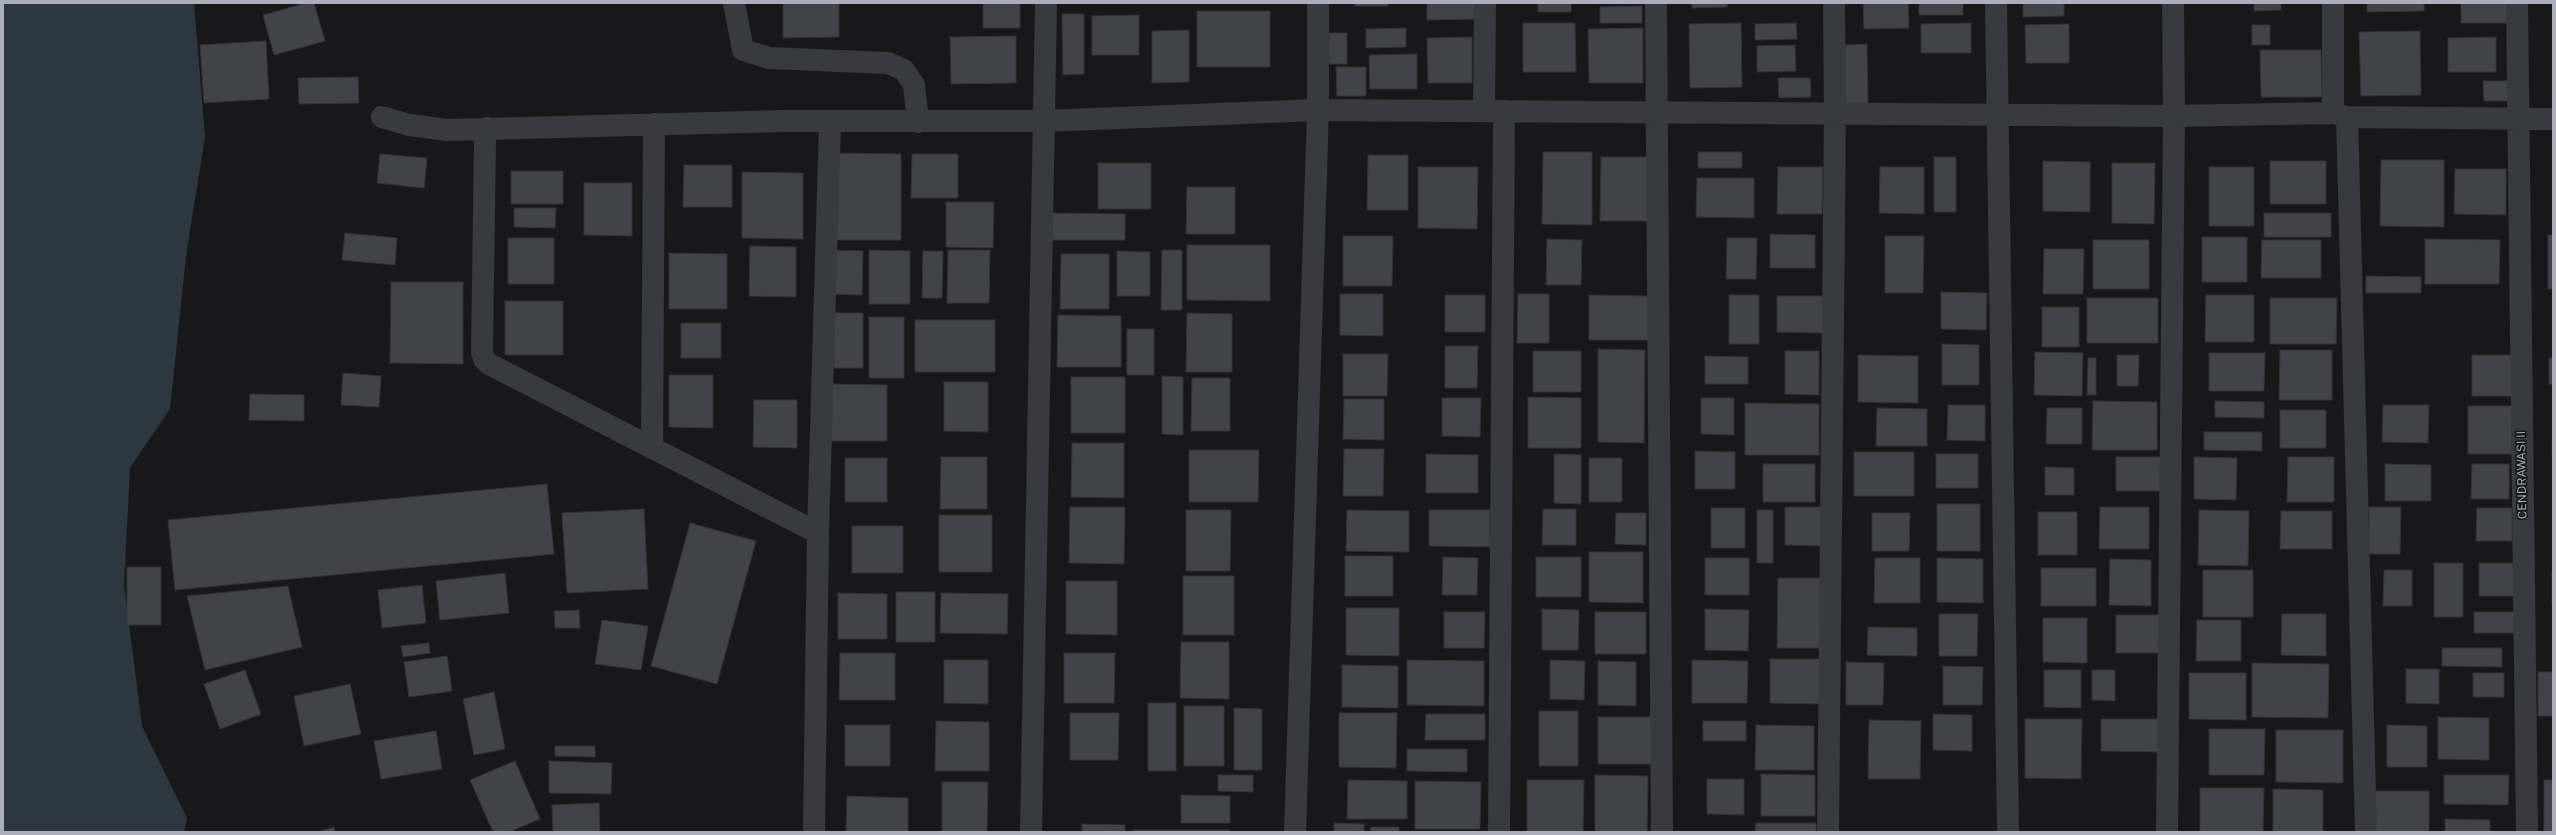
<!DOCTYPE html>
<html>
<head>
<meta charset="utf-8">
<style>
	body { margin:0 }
	#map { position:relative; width:2556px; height:835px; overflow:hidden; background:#18181b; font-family:"Public Sans",sans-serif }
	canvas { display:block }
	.frame { position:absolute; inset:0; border:4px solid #aaafbb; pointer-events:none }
</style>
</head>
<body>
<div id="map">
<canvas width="2556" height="835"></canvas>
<div class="frame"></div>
</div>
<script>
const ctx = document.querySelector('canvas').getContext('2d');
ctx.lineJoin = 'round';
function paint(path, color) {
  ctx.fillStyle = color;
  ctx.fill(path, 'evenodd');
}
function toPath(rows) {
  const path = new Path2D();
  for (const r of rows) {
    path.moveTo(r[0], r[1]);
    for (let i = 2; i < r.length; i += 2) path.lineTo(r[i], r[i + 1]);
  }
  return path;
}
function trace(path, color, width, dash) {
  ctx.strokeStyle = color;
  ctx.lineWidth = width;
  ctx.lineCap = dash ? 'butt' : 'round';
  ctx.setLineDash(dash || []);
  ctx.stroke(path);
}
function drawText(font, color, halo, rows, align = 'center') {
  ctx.font = font + ' "Public Sans",sans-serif';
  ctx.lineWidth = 3;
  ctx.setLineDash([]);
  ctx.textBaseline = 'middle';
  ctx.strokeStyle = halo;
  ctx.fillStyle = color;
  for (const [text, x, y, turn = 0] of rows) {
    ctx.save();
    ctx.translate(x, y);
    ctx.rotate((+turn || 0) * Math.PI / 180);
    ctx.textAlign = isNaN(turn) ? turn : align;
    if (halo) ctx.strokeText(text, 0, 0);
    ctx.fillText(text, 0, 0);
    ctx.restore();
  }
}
paint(toPath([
	[3,3,194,3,205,137,186,256,170,409,130,468,124,585,142,726,187,818,184,832,3,832]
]), '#2d3740');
const building = toPath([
	[306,3,314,3,325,41,274,55,263,15,306,3],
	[783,3,839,3,839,37,783,38,783,3],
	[983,3,1020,3,1020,28,983,28,983,3],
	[1355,3,1388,3,1388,6,1355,6,1355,3],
	[1427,3,1475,3,1476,19,1427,20,1427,3],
	[1538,3,1571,3,1571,12,1538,12,1538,3],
	[1692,3,1727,3,1727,7,1692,8,1692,3],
	[1863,3,1908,3,1909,28,1864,29,1863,3],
	[1919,3,1963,3,1963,15,1919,15,1919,3],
	[2023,3,2064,3,2064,16,2023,17,2023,3],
	[2254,3,2281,3,2281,10,2254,11,2254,3],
	[2367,3,2424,3,2424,11,2367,12,2367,3],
	[2461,3,2507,3,2507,23,2461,23,2461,3],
	[1642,6,1642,23,1600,23,1600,7,1642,6],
	[1197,11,1270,11,1270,67,1197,67,1197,11],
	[1062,14,1084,14,1084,74,1063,75,1062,14],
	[1139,15,1139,55,1092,55,1092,16,1139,15],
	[1523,23,1575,23,1576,72,1523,72,1523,23],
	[1741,23,1742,87,1690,88,1689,24,1741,23],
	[1796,23,1797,39,1755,40,1755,24,1796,23],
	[1971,23,1971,53,1921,53,1921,24,1971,23],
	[2069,24,2069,63,2026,63,2025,25,2069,24],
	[2252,25,2270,25,2270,45,2252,45,2252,25],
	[1406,28,1406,47,1366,48,1366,29,1406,28],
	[1643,28,1643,83,1589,83,1588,29,1643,28],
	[1189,30,1189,82,1152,83,1152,31,1189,30],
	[2420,31,2421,95,2361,96,2359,32,2420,31],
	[1329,33,1347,33,1347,64,1329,64,1329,33],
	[1016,36,1016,83,951,84,950,37,1016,36],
	[1472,37,1472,83,1428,83,1427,38,1472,37],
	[2496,37,2496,72,2448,72,2448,38,2496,37],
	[266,41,269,99,204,103,200,45,266,41],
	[1867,44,1868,104,1845,105,1845,45,1867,44],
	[1795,45,1796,71,1757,72,1757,46,1795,45],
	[2260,50,2321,50,2322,97,2261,97,2260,50],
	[1417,54,1417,89,1370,89,1369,55,1417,54],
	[1336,67,1366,67,1366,96,1337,96,1336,67],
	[358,77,359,103,299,104,298,78,358,77],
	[1778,78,1810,78,1811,97,1779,98,1778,78],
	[2483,81,2514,81,2514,101,2484,101,2483,81],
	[1543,152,1592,152,1592,225,1542,224,1543,152],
	[1698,152,1742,152,1742,168,1698,168,1698,152],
	[835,153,901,154,901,240,834,240,835,153],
	[380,154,427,158,424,188,377,183,380,154],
	[912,154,958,154,958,198,911,198,912,154],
	[1368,155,1408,155,1408,210,1367,210,1368,155],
	[1601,157,1647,157,1647,221,1600,221,1601,157],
	[1934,157,1956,157,1956,212,1934,212,1934,157],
	[2381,160,2444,160,2444,227,2380,226,2381,160],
	[2043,161,2090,162,2090,212,2043,211,2043,161],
	[2270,161,2326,161,2326,204,2270,204,2270,161],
	[1098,163,1151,163,1151,209,1098,209,1098,163],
	[2112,163,2155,163,2154,224,2112,223,2112,163],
	[684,165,732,165,732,207,683,207,684,165],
	[1418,167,1478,167,1477,229,1418,228,1418,167],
	[1778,167,1823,167,1822,214,1777,214,1778,167],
	[1880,167,1924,167,1924,214,1879,213,1880,167],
	[2209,167,2254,167,2254,226,2209,226,2209,167],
	[2455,169,2506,169,2506,215,2454,214,2455,169],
	[511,171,563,171,563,204,511,204,511,171],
	[742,172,803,173,803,239,742,238,742,172],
	[1697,178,1754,178,1754,218,1696,217,1697,178],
	[584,183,632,183,632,236,584,235,584,183],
	[1187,187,1235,187,1235,234,1186,234,1187,187],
	[946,202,994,202,993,248,946,247,946,202],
	[514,208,556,208,555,228,514,227,514,208],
	[1052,213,1125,214,1125,240,1052,240,1052,213],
	[2264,213,2331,213,2331,237,2264,237,2264,213],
	[345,233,397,238,395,265,342,260,345,233],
	[1770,234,1815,235,1815,268,1770,268,1770,234],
	[2548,235,2553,235,2553,289,2548,289,2548,235],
	[1343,236,1393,236,1392,286,1343,286,1343,236],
	[1885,236,1924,236,1923,293,1885,293,1885,236],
	[2202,237,2247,237,2247,282,2202,282,2202,237],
	[508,238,554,238,554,284,508,284,508,238],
	[1727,238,1757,238,1756,279,1726,279,1727,238],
	[1547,239,1582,240,1581,285,1546,285,1547,239],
	[2425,239,2500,240,2499,284,2425,284,2425,239],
	[2093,240,2149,240,2149,289,2093,289,2093,240],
	[2262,240,2321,240,2321,278,2261,278,2262,240],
	[1187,245,1270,245,1270,301,1187,300,1187,245],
	[750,246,796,247,796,297,749,296,750,246],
	[2044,249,2084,249,2083,294,2043,294,2044,249],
	[829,250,863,251,862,295,829,294,829,250],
	[869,250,910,251,910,304,869,304,869,250],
	[948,250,990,250,989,303,947,303,948,250],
	[1162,250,1182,250,1182,310,1161,310,1162,250],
	[923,251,943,251,942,298,922,298,923,251],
	[1117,251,1150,252,1150,296,1117,296,1117,251],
	[669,253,727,254,727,309,669,309,669,253],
	[1061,254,1109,254,1109,309,1060,309,1061,254],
	[2366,276,2421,277,2421,293,2366,293,2366,276],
	[391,282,463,282,463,364,390,363,391,282],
	[1941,292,1987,293,1986,330,1941,329,1941,292],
	[1340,294,1383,294,1383,336,1340,335,1340,294],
	[1518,294,1549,294,1549,343,1517,343,1518,294],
	[1445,295,1485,295,1485,332,1445,332,1445,295],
	[1589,295,1651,296,1651,340,1589,340,1589,295],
	[1729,295,1759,295,1759,344,1729,344,1729,295],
	[2206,295,2254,295,2254,342,2205,342,2206,295],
	[1777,296,1824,296,1824,333,1777,332,1777,296],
	[2087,298,2158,298,2158,343,2087,343,2087,298],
	[2270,298,2337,298,2336,344,2270,344,2270,298],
	[505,301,563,301,563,355,505,355,505,301],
	[2042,307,2079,307,2079,347,2042,347,2042,307],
	[834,313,863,313,863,368,834,368,834,313],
	[1187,313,1232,314,1232,372,1186,372,1187,313],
	[1058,315,1121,316,1121,367,1057,367,1058,315],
	[869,317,904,317,904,378,869,378,869,317],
	[915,320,995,320,995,372,915,372,915,320],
	[681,323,721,323,721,358,681,358,681,323],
	[1127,329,1154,329,1154,375,1127,375,1127,329],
	[1942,344,1979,345,1979,385,1942,385,1942,344],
	[1445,346,1478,346,1477,388,1445,388,1445,346],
	[1598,349,1645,350,1644,443,1598,442,1598,349],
	[2280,350,2332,350,2332,400,2279,400,2280,350],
	[1533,351,1581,351,1581,392,1533,392,1533,351],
	[1785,351,1819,351,1819,395,1785,394,1785,351],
	[2035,352,2083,353,2082,396,2034,395,2035,352],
	[2209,353,2265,353,2264,391,2209,391,2209,353],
	[1343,354,1388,354,1387,396,1343,396,1343,354],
	[1858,355,1918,356,1918,403,1858,402,1858,355],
	[2117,355,2139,355,2138,386,2117,386,2117,355],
	[2472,355,2512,355,2512,396,2472,396,2472,355],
	[1705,356,1748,357,1748,384,1705,384,1705,356],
	[2088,358,2096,358,2096,395,2087,395,2088,358],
	[2549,358,2553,358,2553,384,2549,384,2549,358],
	[343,373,381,376,379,407,341,405,343,373],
	[669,375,713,375,713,428,669,427,669,375],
	[1162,376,1183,377,1183,435,1162,434,1162,376],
	[1071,377,1125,377,1125,433,1071,433,1071,377],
	[1192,378,1230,378,1230,431,1191,431,1192,378],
	[944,382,988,382,988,432,944,431,944,382],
	[829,384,887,385,887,441,828,441,829,384],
	[250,394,304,395,304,421,249,420,250,394],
	[1528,397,1581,398,1581,448,1528,448,1528,397],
	[1442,398,1481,398,1480,437,1442,436,1442,398],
	[1701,398,1734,398,1734,435,1701,434,1701,398],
	[1344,399,1384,399,1384,440,1343,439,1344,399],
	[754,400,797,400,797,448,753,447,754,400],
	[2093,401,2157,402,2157,450,2092,450,2093,401],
	[2215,401,2264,402,2264,418,2215,417,2215,401],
	[1745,403,1819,404,1819,455,1745,455,1745,403],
	[1948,405,1985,405,1985,441,1947,440,1948,405],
	[2383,405,2429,405,2428,443,2382,442,2383,405],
	[2553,405,2553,455,2552,455,2553,405],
	[2468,406,2512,406,2512,454,2468,454,2468,406],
	[1877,408,1927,409,1927,446,1876,446,1877,408],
	[2047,408,2082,408,2082,444,2046,444,2047,408],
	[2280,410,2326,410,2326,448,2280,448,2280,410],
	[2204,432,2262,432,2262,451,2204,450,2204,432],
	[1072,443,1124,443,1124,498,1071,497,1072,443],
	[1344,449,1384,449,1383,496,1343,496,1344,449],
	[1189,450,1259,450,1258,502,1189,502,1189,450],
	[1695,451,1735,452,1735,489,1695,489,1695,451],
	[1854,452,1914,452,1914,496,1854,496,1854,452],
	[1426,454,1478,455,1478,493,1426,493,1426,454],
	[1554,454,1581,455,1581,504,1554,503,1554,454],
	[1936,454,1978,454,1978,488,1936,488,1936,454],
	[941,457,987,457,987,509,940,509,941,457],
	[2116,457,2162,457,2162,491,2116,491,2116,457],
	[2194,457,2237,458,2236,500,2194,499,2194,457],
	[2288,457,2334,457,2334,502,2287,502,2288,457],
	[845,458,887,458,887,502,845,502,845,458],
	[1589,458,1622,458,1622,502,1589,502,1589,458],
	[1763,464,1815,464,1815,502,1763,502,1763,464],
	[2385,464,2431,465,2431,501,2385,501,2385,464],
	[2472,464,2509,464,2509,499,2471,499,2472,464],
	[2045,467,2074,468,2074,495,2045,495,2045,467],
	[547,484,554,554,175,590,168,520,547,484],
	[1937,504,1980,504,1980,551,1937,551,1937,504],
	[1070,507,1125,507,1124,564,1069,563,1070,507],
	[1785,507,1821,507,1821,546,1785,545,1785,507],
	[2100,507,2149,507,2149,549,2099,549,2100,507],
	[2369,507,2401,507,2400,554,2369,554,2369,507],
	[1711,508,1745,508,1745,548,1711,548,1711,508],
	[2477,508,2512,508,2512,541,2476,541,2477,508],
	[644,509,648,589,567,593,562,513,644,509],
	[1543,509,1576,509,1576,545,1542,545,1543,509],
	[1186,510,1231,510,1230,571,1186,571,1186,510],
	[1347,510,1409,511,1409,552,1346,551,1347,510],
	[1429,510,1490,510,1490,547,1429,546,1429,510],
	[1757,510,1773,510,1773,563,1757,563,1757,510],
	[2199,510,2249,511,2248,566,2198,565,2199,510],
	[2281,511,2332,511,2332,549,2280,549,2281,511],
	[2038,512,2077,512,2077,555,2038,555,2038,512],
	[1616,513,1646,513,1646,545,1615,544,1616,513],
	[1872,513,1910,513,1909,551,1872,551,1872,513],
	[939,515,992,515,992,572,939,572,939,515],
	[690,523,756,541,717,684,651,666,690,523],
	[852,526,903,526,903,573,852,573,852,526],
	[1589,552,1643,552,1643,603,1589,602,1589,552],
	[1345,556,1393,556,1393,596,1345,596,1345,556],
	[1443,557,1478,558,1477,595,1442,595,1443,557],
	[1536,557,1581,557,1581,597,1536,597,1536,557],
	[1705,558,1749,558,1749,595,1705,595,1705,558],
	[1875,558,1920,558,1920,603,1874,603,1875,558],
	[1937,558,1983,559,1983,603,1937,602,1937,558],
	[2110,559,2151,560,2151,606,2109,605,2110,559],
	[2434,563,2463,563,2463,617,2434,617,2434,563],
	[2479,563,2520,563,2520,596,2479,596,2479,563],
	[127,567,161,567,161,625,127,625,127,567],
	[2041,568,2096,568,2096,606,2041,606,2041,568],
	[2203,570,2253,570,2253,617,2203,617,2203,570],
	[2384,570,2412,570,2412,606,2383,606,2384,570],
	[2552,571,2553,571,2553,605,2552,605,2552,571],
	[505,573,509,613,440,620,436,581,505,573],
	[1183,576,1234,576,1234,635,1183,635,1183,576],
	[1778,578,1827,578,1826,648,1777,648,1778,578],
	[1066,581,1117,581,1117,635,1066,634,1066,581],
	[422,585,426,623,382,628,378,590,422,585],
	[288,586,302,647,205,670,187,596,288,586],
	[896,592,935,592,935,642,896,642,896,592],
	[838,593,887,594,887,639,838,639,838,593],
	[941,593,1008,594,1007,634,940,633,941,593],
	[1346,608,1399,608,1399,656,1346,655,1346,608],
	[1542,609,1579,610,1578,650,1542,650,1542,609],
	[1705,609,1749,610,1748,651,1705,650,1705,609],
	[579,610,580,628,555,628,554,611,579,610],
	[1444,612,1485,612,1484,648,1444,648,1444,612],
	[1595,612,1646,612,1646,654,1595,654,1595,612],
	[2474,612,2520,612,2520,633,2474,633,2474,612],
	[1939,614,1978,614,1977,656,1939,656,1939,614],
	[2282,614,2326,614,2326,656,2281,655,2282,614],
	[2116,615,2162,615,2161,653,2116,653,2116,615],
	[2043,618,2087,618,2087,663,2043,662,2043,618],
	[602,620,648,626,641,670,595,664,602,620],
	[2197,620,2241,620,2241,661,2196,661,2197,620],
	[1868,627,1917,628,1917,656,1867,655,1868,627],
	[1181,642,1229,642,1229,699,1180,698,1181,642],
	[429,643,430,653,403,657,401,646,429,643],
	[2442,648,2502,648,2502,667,2442,666,2442,648],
	[840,653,895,653,895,700,839,700,840,653],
	[1064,653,1115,653,1114,703,1064,703,1064,653],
	[447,656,452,691,409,697,404,662,447,656],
	[1770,659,1821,659,1821,704,1770,703,1770,659],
	[944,660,988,660,988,704,944,703,944,660],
	[1407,660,1484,661,1484,706,1407,705,1407,660],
	[1550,660,1585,661,1584,700,1550,699,1550,660],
	[1692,660,1748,661,1747,703,1692,703,1692,660],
	[1598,661,1636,662,1636,706,1598,705,1598,661],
	[1846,662,1884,663,1883,705,1846,705,1846,662],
	[2252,663,2329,664,2328,718,2252,717,2252,663],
	[1342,665,1398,666,1398,708,1342,707,1342,665],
	[1943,666,1983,667,1982,705,1943,705,1943,666],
	[2406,669,2439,669,2439,704,2406,703,2406,669],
	[245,670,261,714,220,729,204,684,245,670],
	[2044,670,2081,670,2081,708,2044,707,2044,670],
	[2092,670,2115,670,2115,701,2092,700,2092,670],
	[2538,672,2553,672,2553,716,2538,716,2538,672],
	[2189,673,2246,673,2246,720,2189,719,2189,673],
	[2473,673,2504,673,2504,697,2473,697,2473,673],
	[350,684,361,734,304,746,294,696,350,684],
	[494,692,505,749,474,755,463,699,494,692],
	[1148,703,1176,703,1176,771,1148,771,1148,703],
	[1184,706,1224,706,1224,766,1184,766,1184,706],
	[1234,708,1262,709,1262,770,1234,770,1234,708],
	[1539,711,1578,711,1578,766,1539,766,1539,711],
	[1070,713,1119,713,1118,760,1070,760,1070,713],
	[1339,713,1397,713,1396,768,1339,767,1339,713],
	[1426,714,1485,714,1485,740,1425,740,1426,714],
	[1933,714,1972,715,1972,751,1933,750,1933,714],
	[1598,717,1655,717,1654,764,1598,764,1598,717],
	[2438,717,2489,718,2489,760,2438,759,2438,717],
	[2025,719,2082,719,2081,779,2025,778,2025,719],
	[2101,719,2160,719,2160,752,2101,751,2101,719],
	[1869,720,1921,721,1920,779,1868,779,1869,720],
	[936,721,989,722,989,771,935,771,936,721],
	[1703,721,1746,721,1746,741,1703,741,1703,721],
	[845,725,890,725,890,766,845,766,845,725],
	[1756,725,1814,726,1814,770,1755,770,1756,725],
	[2387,725,2427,726,2427,767,2387,767,2387,725],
	[2209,729,2265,729,2264,775,2209,775,2209,729],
	[2276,730,2343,730,2343,783,2276,782,2276,730],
	[436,731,442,769,381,779,374,741,436,731],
	[555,746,595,746,595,757,555,756,555,746],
	[1407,749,1467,749,1467,772,1407,771,1407,749],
	[515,761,540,819,509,832,493,832,470,780,515,761],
	[549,761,612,763,611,794,549,793,549,761],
	[1761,774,1815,775,1815,816,1761,816,1761,774],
	[1218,775,1253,775,1253,792,1218,791,1218,775],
	[1595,775,1648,776,1647,832,1595,832,1595,775],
	[2444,775,2509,775,2508,805,2444,804,2444,775],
	[1707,779,1744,779,1744,815,1707,814,1707,779],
	[1348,780,1407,781,1407,819,1347,819,1348,780],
	[1527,780,1584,780,1583,832,1527,832,1527,780],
	[2544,780,2553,780,2553,832,2544,832,2544,780],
	[1415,781,1481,782,1480,829,1415,829,1415,781],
	[942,782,988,782,987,832,942,832,942,782],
	[2200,788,2264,788,2263,832,2200,832,2200,788],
	[2273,789,2323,790,2323,832,2273,832,2273,789],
	[2369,791,2429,791,2429,832,2369,832,2369,791],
	[1181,795,1230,796,1230,823,1181,823,1181,795],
	[847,796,908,798,908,832,846,832,847,796],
	[599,803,600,832,553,832,552,805,599,803],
	[2445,819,2490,820,2490,832,2445,832,2445,819],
	[1334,823,1364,824,1364,832,1334,832,1334,823],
	[1756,823,1816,823,1816,832,1755,832,1756,823],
	[1082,824,1125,825,1125,832,1082,832,1082,824],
	[334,827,335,832,317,832,334,827],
	[1371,827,1399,827,1399,832,1370,832,1371,827],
	[1133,830,1229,830,1229,832,1133,832,1133,830]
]);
paint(building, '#424348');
trace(building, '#323237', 1);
trace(toPath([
	[734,3,743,50,769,58,888,63,904,70,914,85,918,122],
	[1656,3,1662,832],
	[1996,3,2008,832],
	[2333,3,2333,113],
	[2517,3,2527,832],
	[1484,111,1485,3],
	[382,117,409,125,447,130,784,121,1044,121,1318,110,1318,3],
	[2347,117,2366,832],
	[487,128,485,140,482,352,484,359,489,364,818,533,814,832],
	[652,448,654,124],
	[818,533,830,122],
	[1031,832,1046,3],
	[1295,832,1318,110,2174,116,2333,113,2347,117,2553,119],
	[1499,832,1504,111],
	[1828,832,1835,114,1834,3],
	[2167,832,2174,116,2173,3]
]), '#393a40', 22);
drawText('12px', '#aaafbb', '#131316', [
	["CENDRAWASI II",2522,475,-91]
]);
</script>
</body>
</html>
